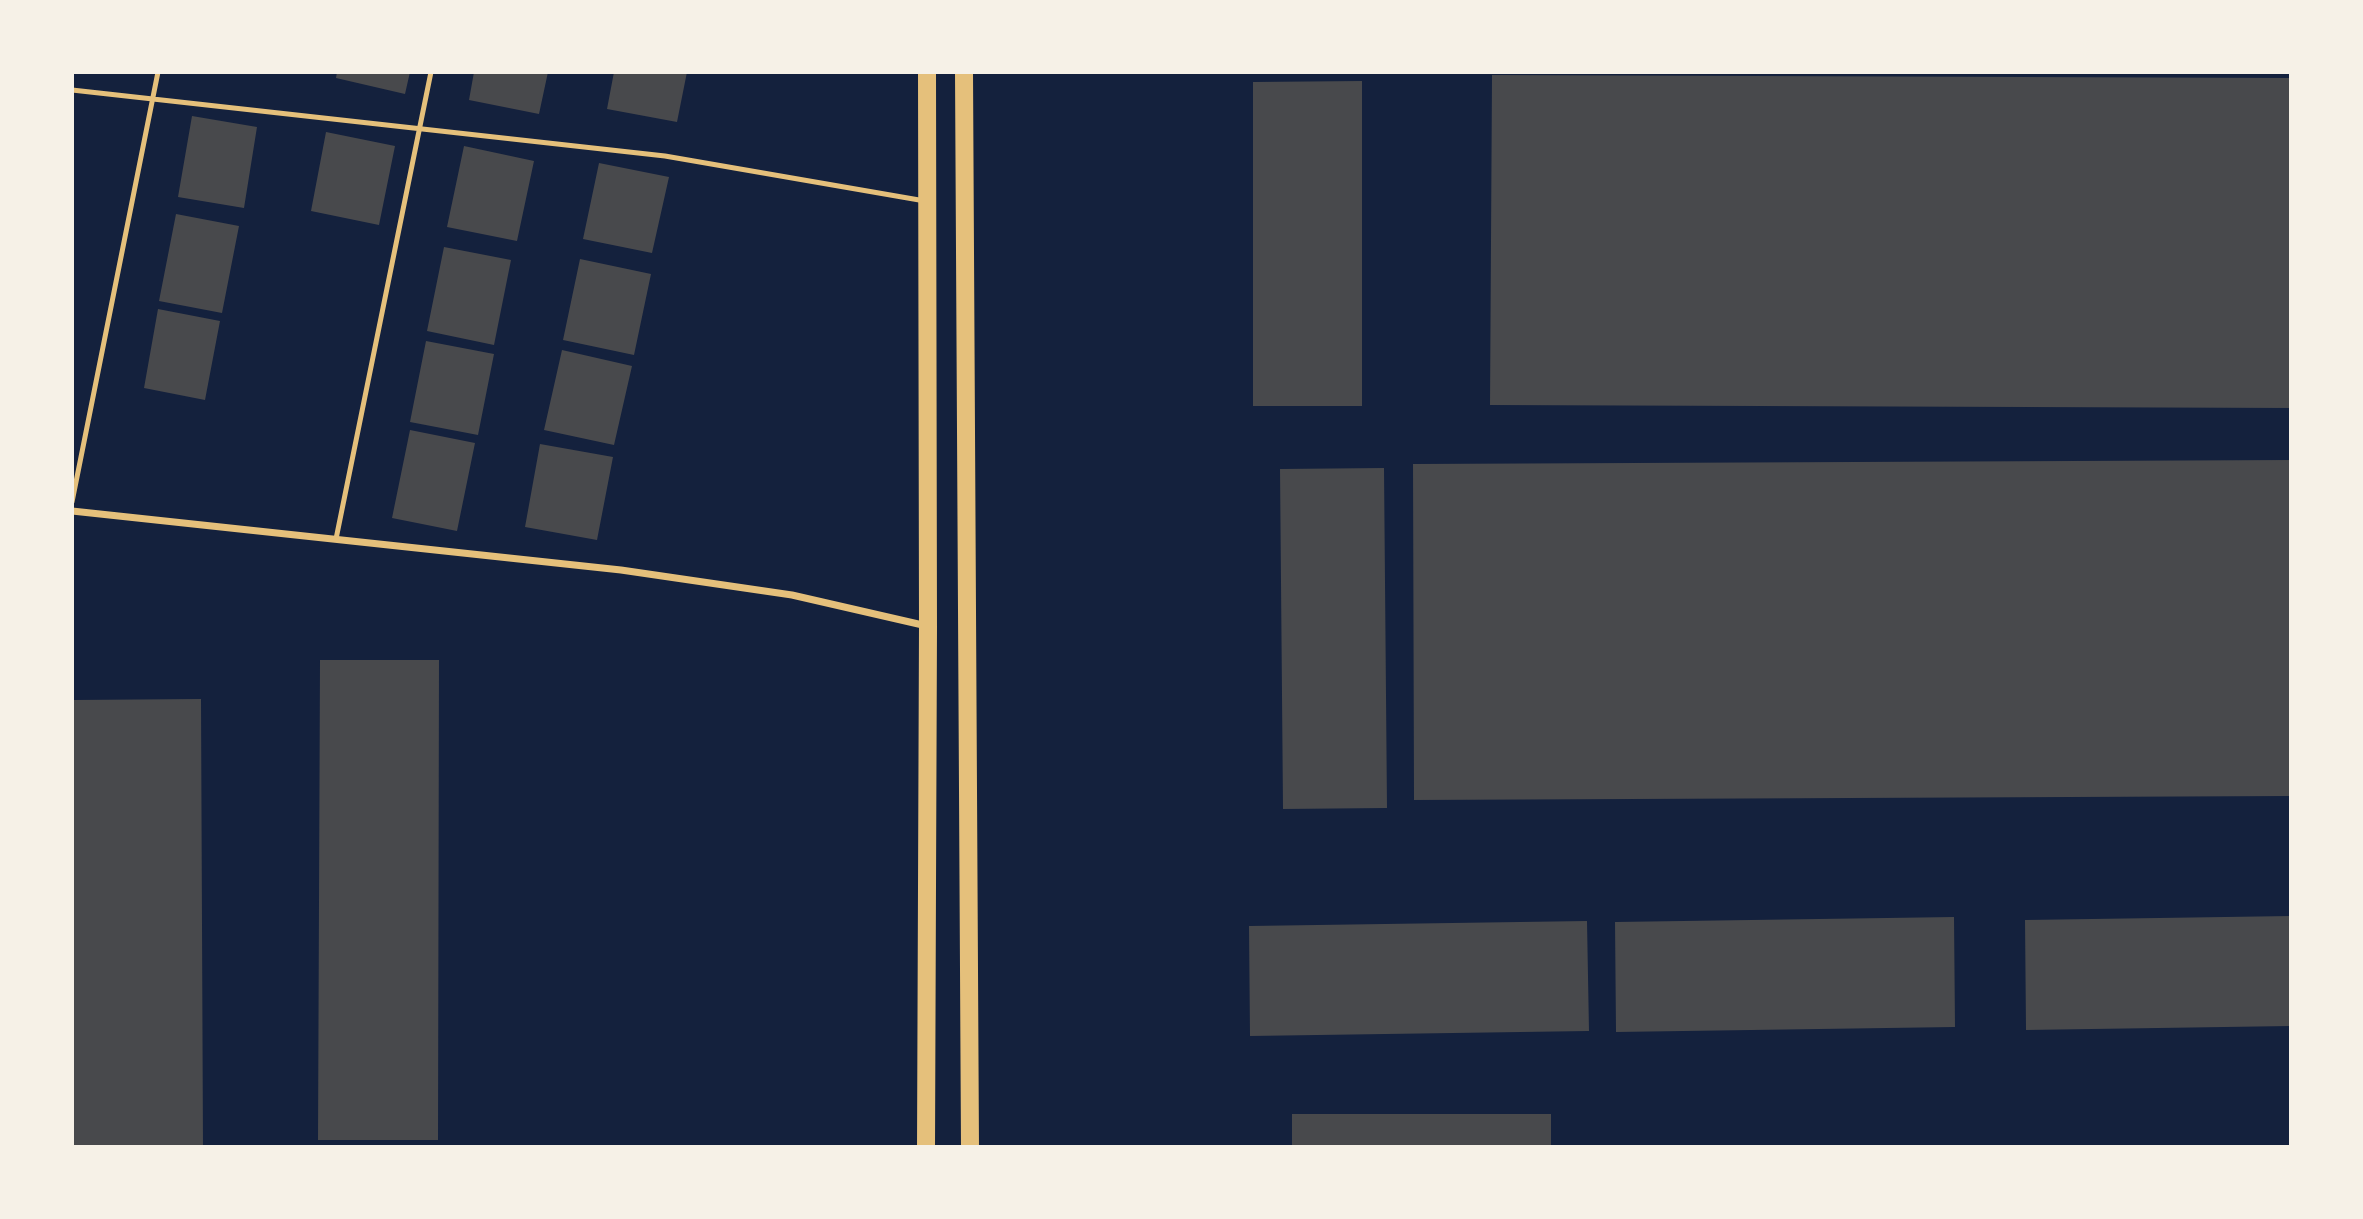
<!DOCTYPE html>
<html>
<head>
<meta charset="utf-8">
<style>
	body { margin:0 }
	#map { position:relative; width:2363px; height:1219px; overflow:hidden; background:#14213d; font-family:"Exo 2",sans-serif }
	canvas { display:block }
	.frame { position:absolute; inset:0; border:74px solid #f6f1e7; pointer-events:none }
</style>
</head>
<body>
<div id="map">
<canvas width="2363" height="1219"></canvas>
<div class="frame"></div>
</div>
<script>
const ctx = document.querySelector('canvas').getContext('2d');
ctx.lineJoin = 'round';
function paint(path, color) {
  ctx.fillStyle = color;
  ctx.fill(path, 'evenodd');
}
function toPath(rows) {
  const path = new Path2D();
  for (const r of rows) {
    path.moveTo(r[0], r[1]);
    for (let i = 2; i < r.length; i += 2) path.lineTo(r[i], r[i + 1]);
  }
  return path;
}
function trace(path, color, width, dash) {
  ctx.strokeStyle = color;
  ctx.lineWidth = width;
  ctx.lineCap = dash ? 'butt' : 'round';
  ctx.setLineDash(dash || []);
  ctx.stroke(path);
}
paint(toPath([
	[337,72,410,72,405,94,336,78],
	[474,72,548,72,539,114,469,100],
	[614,72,687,72,677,122,607,109],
	[1492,75,2291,78,2291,408,1490,405],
	[1362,81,1362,406,1253,406,1253,82],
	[192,116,257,127,244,208,178,197],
	[326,132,395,146,379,225,311,211],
	[464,146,534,161,517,241,447,227],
	[599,163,669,177,652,253,583,239],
	[176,214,239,226,222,313,159,301],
	[444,247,511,260,494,345,427,331],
	[580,259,651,274,634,355,563,340],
	[158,309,220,321,205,400,144,388],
	[426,341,494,354,478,435,410,422],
	[562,350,632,366,614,445,544,430],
	[410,430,475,443,457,531,392,518],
	[540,444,613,457,597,540,525,527],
	[2291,460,2291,796,1414,800,1413,464],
	[1384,468,1387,808,1283,809,1280,469],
	[320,660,439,660,438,1140,318,1140],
	[201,699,203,1147,72,1147,72,700],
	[2291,916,2291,1026,2026,1030,2025,920],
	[1954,917,1955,1027,1616,1032,1615,922],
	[1587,921,1589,1031,1250,1036,1249,926],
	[1292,1114,1551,1114,1551,1147,1292,1147]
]), '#48494c');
trace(toPath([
	[72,90,665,156,925,201],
	[72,502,158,72],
	[336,539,431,72]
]), '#e5c07b', 5);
trace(toPath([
	[72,511,621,570,792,595,927,626]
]), '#e5c07b', 7);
trace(toPath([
	[964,72,970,1147],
	[926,1147,928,626,927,72]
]), '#e5c07b', 18);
</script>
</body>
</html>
